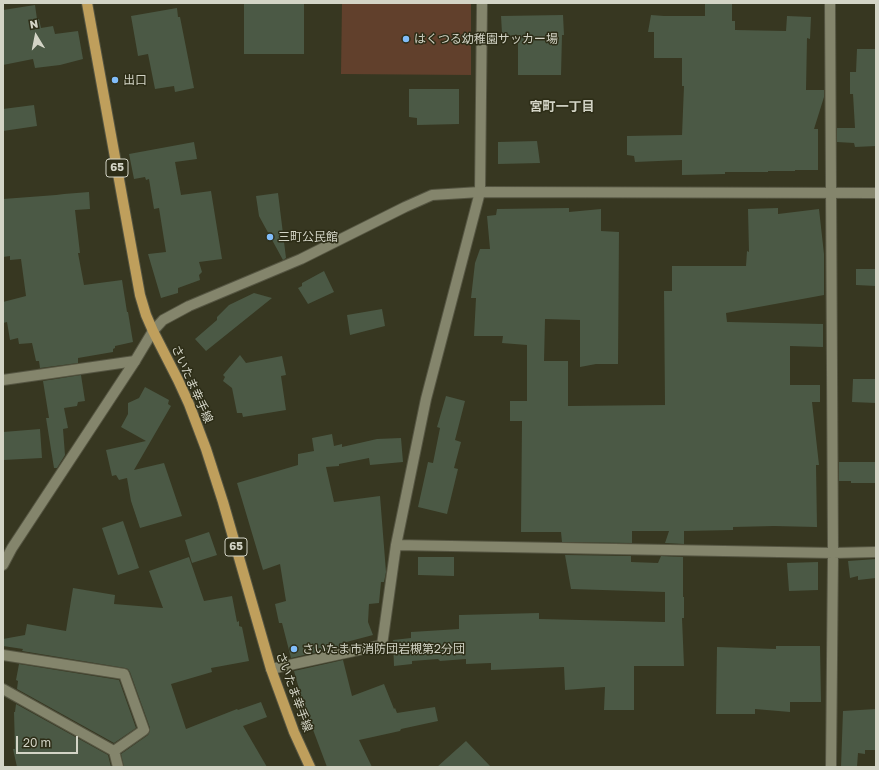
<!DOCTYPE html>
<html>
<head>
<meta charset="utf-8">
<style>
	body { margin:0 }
	#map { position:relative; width:879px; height:770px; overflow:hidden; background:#373721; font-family:"Golos Text",sans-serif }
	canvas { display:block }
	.frame { position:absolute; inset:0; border:4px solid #d3d4c6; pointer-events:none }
	.north { position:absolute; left:16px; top:16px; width:40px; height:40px; -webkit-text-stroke:3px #2d2d17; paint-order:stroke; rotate:350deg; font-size:11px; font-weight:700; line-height:16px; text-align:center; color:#d3d4c6 }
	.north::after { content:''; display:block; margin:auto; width:14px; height:18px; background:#d3d4c6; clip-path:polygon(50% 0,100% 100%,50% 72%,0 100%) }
	.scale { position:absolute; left:16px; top:736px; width:62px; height:18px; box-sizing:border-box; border:2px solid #d3d4c6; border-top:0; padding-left:5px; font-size:12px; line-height:14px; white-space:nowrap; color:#d3d4c6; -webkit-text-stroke:3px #2d2d17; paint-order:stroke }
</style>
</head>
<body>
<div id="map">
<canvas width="879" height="770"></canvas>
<div class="frame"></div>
<div class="north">N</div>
<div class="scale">20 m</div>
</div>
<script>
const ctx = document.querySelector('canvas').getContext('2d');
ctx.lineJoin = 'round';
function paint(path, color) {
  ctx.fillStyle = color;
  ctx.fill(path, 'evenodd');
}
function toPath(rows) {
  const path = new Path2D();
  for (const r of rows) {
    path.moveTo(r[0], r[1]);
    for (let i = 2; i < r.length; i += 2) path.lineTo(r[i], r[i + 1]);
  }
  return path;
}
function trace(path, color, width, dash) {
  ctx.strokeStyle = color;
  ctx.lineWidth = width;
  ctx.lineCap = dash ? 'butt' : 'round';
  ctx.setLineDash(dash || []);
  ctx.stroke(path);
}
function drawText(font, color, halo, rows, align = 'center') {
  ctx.font = font + ' "Golos Text","Noto Sans JP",sans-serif';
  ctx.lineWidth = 3;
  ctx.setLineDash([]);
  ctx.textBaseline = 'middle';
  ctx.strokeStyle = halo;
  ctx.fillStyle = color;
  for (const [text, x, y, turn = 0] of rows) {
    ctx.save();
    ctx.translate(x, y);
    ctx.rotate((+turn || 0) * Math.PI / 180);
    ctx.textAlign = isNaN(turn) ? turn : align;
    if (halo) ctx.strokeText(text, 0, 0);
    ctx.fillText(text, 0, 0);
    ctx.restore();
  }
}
paint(toPath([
	[342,3,471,3,471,75,341,74]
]), '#61402c');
paint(toPath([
	[244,3,304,3,304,54,244,54],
	[705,3,732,3,732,21,735,21,735,30,786,31,787,16,811,17,810,39,807,38,806,90,824,90,824,97,814,129,818,129,818,170,795,170,795,171,768,171,768,172,725,172,725,174,682,175,682,160,635,162,634,156,627,155,627,136,682,135,684,86,682,86,682,58,654,58,654,32,648,32,651,15,664,16,705,16],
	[35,5,37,19,39,19,41,28,53,26,55,34,78,31,83,59,60,65,35,68,33,59,3,65,3,10],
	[177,8,178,17,180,17,194,88,175,92,174,86,155,89,148,54,138,56,131,16],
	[563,15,564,35,562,35,561,75,518,75,518,35,505,36,504,33,502,33,501,16],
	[857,49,876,49,876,146,855,147,854,143,837,142,837,128,855,128,853,94,850,94,850,72,856,72],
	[409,89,459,89,459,124,417,125,417,118,409,117],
	[34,105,37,126,3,131,3,109],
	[537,141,540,163,498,164,498,142],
	[194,142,197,159,175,162,181,195,211,191,222,259,199,262,202,272,199,275,200,280,178,288,178,293,161,298,148,254,166,252,159,208,154,209,149,179,146,180,145,177,134,179,129,154],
	[89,192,90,209,75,210,80,253,78,253,84,285,122,280,127,312,128,312,133,342,115,346,115,348,113,349,113,352,78,358,78,363,40,368,39,361,36,361,32,343,19,344,18,338,10,340,7,322,3,323,3,302,26,296,21,259,10,260,10,256,3,257,3,199,56,195,64,194],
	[278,193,286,258,283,260,259,216,256,196],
	[569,208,569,212,601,209,601,231,619,232,618,364,596,364,580,367,580,320,545,319,544,361,568,361,568,406,665,405,664,291,672,291,672,266,746,266,747,251,749,252,748,209,778,208,778,214,819,209,824,254,824,295,726,313,727,322,823,324,823,347,790,346,790,385,820,385,820,402,812,402,819,465,816,465,817,527,774,526,733,527,733,530,684,531,684,544,665,543,669,531,632,531,632,543,562,542,561,532,521,532,522,421,510,421,510,401,527,401,527,345,502,343,503,336,474,336,476,298,471,298,475,263,480,249,490,249,487,216,496,215,497,209],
	[856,269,876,269,876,286,856,285],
	[324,271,334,292,308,304,298,288,302,286,302,283],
	[254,293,272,298,206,351,195,339,217,320,217,317,229,305],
	[382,309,385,326,350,335,347,315],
	[240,355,246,363,282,356,286,375,281,376,286,410,243,417,242,413,237,413,232,388,223,381,225,377,223,375],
	[81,375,85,401,78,402,77,406,64,408,68,428,63,429,65,455,57,468,54,468,46,418,49,418,43,381],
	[853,379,876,379,876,403,852,402],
	[145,387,169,400,168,404,171,406,134,470,164,463,182,516,140,528,131,501,127,478,119,480,116,475,112,476,106,450,146,441,121,427,128,414,128,403,139,398],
	[446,396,465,401,455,440,461,442,454,468,458,469,447,514,418,507,428,462,433,463,440,428,437,427],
	[40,429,42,458,3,460,3,432],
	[332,434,334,446,342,444,342,447,377,439,401,438,403,462,370,465,369,458,339,464,339,466,326,467,334,502,380,496,386,572,384,582,381,582,379,603,369,604,368,622,373,635,339,644,340,647,291,658,282,623,279,623,275,604,286,601,280,564,263,570,237,483,298,465,298,454,314,451,312,438],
	[839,462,876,462,876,483,851,483,851,481,839,481],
	[123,521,139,568,118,575,102,528],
	[209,532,217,555,192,563,185,540],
	[565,555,631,556,631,562,658,563,661,556,683,557,683,597,684,597,684,618,682,618,684,666,634,666,634,710,604,710,605,687,565,690,564,667,491,670,491,663,466,664,466,659,440,661,438,659,412,661,412,664,394,666,393,640,411,638,411,632,459,629,459,615,539,613,539,619,665,622,665,592,571,589],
	[189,557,204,601,232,596,237,622,239,621,239,626,242,627,249,661,211,668,212,672,171,684,186,729,237,709,238,710,261,702,267,717,243,726,267,767,124,767,121,754,148,735,150,731,150,728,130,672,128,669,125,668,22,651,23,649,3,646,3,639,25,635,27,624,66,631,73,588,115,595,114,604,163,608,149,571],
	[418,557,454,557,454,576,418,575],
	[876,559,876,578,858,580,858,576,850,578,848,561],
	[818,562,818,590,789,591,787,563],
	[776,646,820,646,821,702,790,702,790,712,755,709,755,714,716,714,717,647,776,649],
	[343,660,352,696,384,684,394,709,395,708,397,713,435,707,438,721,401,729,400,731,359,740,372,767,327,767,303,703,294,671],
	[19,664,119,680,136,728,114,743,17,689,18,681,16,680],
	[16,704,108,755,111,767,17,767,13,749,15,749,14,712,15,712],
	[876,709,876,750,865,750,865,754,858,753,857,767,841,767,843,711],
	[466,741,491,767,437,767]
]), '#4b5945');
const street = toPath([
	[830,3,833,553,831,767],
	[3,380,135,361],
	[396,545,833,553,876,552],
	[3,655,124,674,144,730,114,751],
	[271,669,382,645,396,545,426,399,480,192,482,3],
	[3,689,114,751,118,767]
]);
const secondary = toPath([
	[3,565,12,548,135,361,153,331,163,320,189,306,301,259,405,207,432,195,480,192,876,193]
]);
const primary = toPath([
	[87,3,140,295,146,315,153,331,178,380,189,404,206,449,223,502,271,669,294,732,310,767]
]);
trace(street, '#555542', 12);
trace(secondary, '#555542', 12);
trace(primary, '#555542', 12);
trace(street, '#84856c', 10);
trace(secondary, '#84856c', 10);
trace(primary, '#bf9f5c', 10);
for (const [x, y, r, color] of [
	[406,39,4,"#81bdfa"],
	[115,80,4,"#81bdfa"],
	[270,237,4,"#81bdfa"],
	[294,649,4,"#81bdfa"]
]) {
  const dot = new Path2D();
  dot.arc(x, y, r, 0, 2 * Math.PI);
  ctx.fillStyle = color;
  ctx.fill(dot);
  trace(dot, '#2d2d17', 1.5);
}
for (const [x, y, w] of [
	[117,168,22],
	[236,547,22]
]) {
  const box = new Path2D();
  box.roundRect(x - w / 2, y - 9, w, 18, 3);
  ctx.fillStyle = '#2d2d17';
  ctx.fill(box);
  trace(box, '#d3d4c6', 1);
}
drawText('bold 11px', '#d3d4c6', null, [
	["65",117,168],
	["65",236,547]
]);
drawText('12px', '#d3d4c6', '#2d2d17', [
	["はくつる幼稚園サッカー場",414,39],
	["出口",123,80],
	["三町公民館",278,237],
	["さいたま市消防団岩槻第2分団",302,649]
], 'left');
drawText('12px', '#d3d4c6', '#2d2d17', [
	["さいたま幸手線",192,384,66],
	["さいたま幸手線",294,692,70]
]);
drawText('bold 13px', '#d3d4c6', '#2d2d17', [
	["宮町一丁目",562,107]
]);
</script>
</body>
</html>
